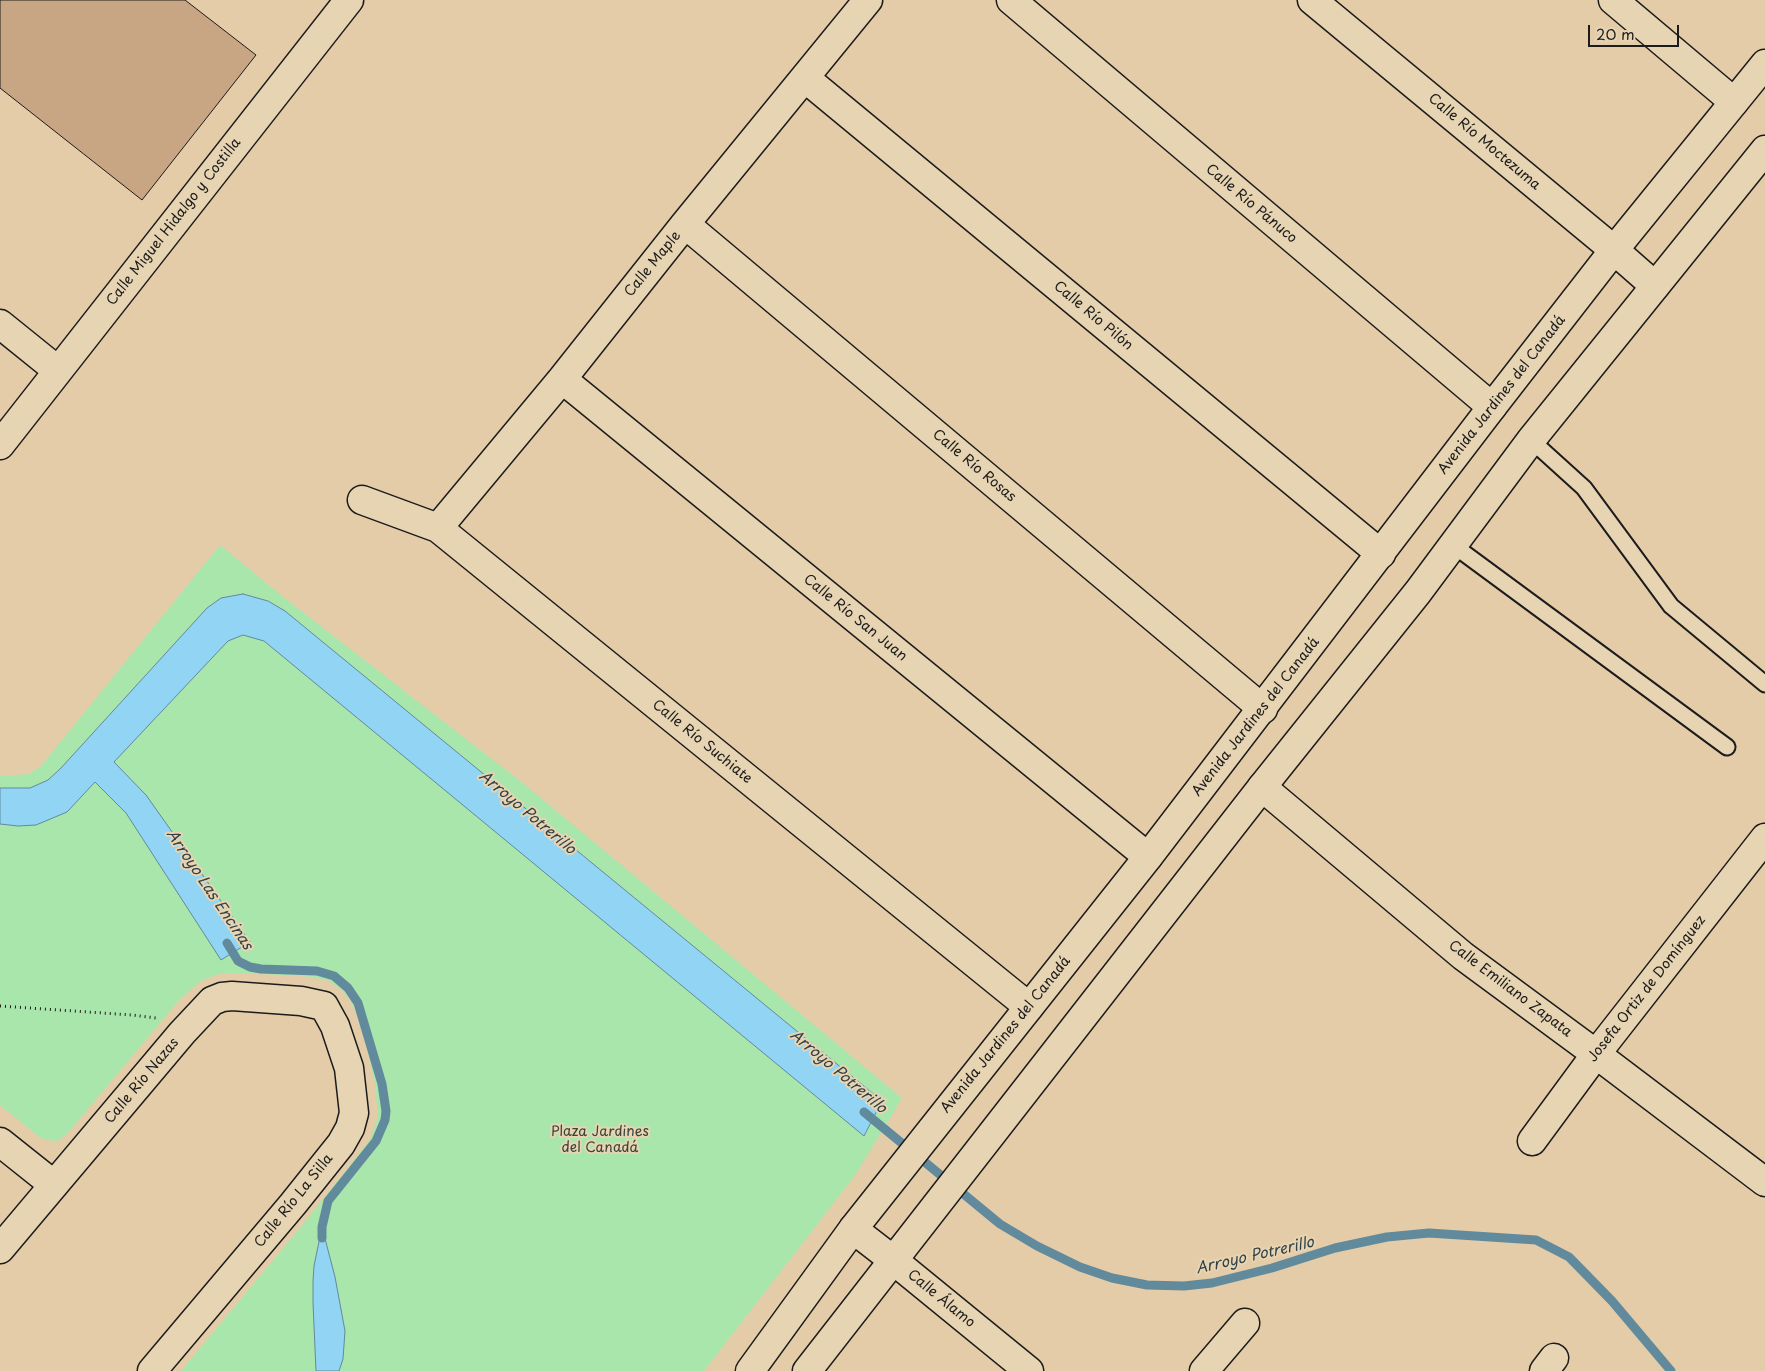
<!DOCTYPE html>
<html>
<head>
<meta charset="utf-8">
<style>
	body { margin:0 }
	#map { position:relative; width:1765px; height:1371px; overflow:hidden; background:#e5cca8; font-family:"Playpen Sans",sans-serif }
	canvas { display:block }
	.scale { position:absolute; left:1588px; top:25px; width:91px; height:22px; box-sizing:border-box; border:2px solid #1c1c1c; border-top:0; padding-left:6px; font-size:15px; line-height:18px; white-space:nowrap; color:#1c1c1c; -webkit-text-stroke:4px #e7d4b2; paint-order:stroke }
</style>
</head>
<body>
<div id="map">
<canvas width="1765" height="1371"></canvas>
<div class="scale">20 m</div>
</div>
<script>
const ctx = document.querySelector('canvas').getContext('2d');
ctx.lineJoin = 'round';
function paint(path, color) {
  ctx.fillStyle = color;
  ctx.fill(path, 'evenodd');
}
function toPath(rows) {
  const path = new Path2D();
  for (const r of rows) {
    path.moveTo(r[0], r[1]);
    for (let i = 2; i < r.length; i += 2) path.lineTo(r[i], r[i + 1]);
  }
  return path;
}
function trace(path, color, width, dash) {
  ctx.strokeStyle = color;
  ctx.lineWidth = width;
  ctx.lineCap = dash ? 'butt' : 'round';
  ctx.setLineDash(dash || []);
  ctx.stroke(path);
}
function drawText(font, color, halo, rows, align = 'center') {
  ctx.font = font + ' "Playpen Sans",sans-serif';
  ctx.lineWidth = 4;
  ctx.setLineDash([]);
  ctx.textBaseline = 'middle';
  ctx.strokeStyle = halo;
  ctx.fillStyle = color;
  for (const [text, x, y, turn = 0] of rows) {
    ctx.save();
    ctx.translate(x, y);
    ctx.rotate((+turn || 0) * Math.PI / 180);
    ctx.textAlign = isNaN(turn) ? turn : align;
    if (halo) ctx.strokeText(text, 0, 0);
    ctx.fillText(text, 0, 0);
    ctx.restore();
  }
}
paint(toPath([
	[220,545,277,592,524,784,902,1098,856,1174,704,1371,181,1371,299,1229,370,1140,378,1117,375,1083,367,1048,356,1012,350,1000,342,990,327,980,303,976,235,973,223,973,202,980,180,999,67,1134,57,1141,46,1140,38,1136,0,1105,0,776,29,774,41,766]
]), '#a9e6ac');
const water = toPath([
	[243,594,268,601,285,611,882,1101,864,1136,264,641,243,635,228,641,114,762,146,795,250,942,221,960,126,813,95,782,67,812,36,825,18,826,0,824,0,788,30,788,48,780,61,768,207,608,221,598,243,594],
	[322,1227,335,1277,345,1331,343,1359,339,1371,316,1371,313,1303,313,1281,314,1266,322,1227]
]);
paint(water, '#91d4f3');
trace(water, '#628a9d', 1);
trace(toPath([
	[227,943,238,961,250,967,261,969,317,971,334,976,348,988,358,1003,382,1084,386,1111,385,1120,376,1141,328,1201,322,1227,322,1238],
	[864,1112,1000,1224,1037,1246,1080,1267,1112,1278,1147,1285,1184,1286,1212,1283,1272,1268,1335,1248,1387,1237,1429,1233,1536,1240,1569,1257,1612,1301,1671,1371]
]), '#628a9d', 9);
const building = toPath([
	[0,0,185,0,256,55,142,200,0,88,0,0]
]);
paint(building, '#c8a583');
trace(building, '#1c1c1c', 1);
const service = toPath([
	[1531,440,1584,488,1671,606,1765,684],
	[1453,545,1727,747]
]);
const minor = toPath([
	[1011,0,1492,407],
	[1312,0,1614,250,1655,286],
	[1613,0,1734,102],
	[805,78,1381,554],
	[685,224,1263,709],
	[0,324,57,370],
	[562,379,1148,857],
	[0,445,349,0],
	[362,500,438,528,1029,1007],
	[438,528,562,379,685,224,868,0],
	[1262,787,1463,956,1596,1054,1765,1182],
	[1532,1141,1596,1054,1765,838],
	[0,1142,54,1185],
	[853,1229,893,1260,1029,1371],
	[0,1249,182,1033,212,1001,222,997,232,996,301,1001,324,1006,335,1026,349,1068,354,1113,350,1128,341,1144,293,1204,152,1371],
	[1204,1371,1245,1323],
	[1544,1371,1554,1358]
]);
const tertiary = toPath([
	[750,1371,853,1229,1148,857,1492,407,1614,250,1765,64],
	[807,1371,1262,787,1418,592,1531,440,1765,150]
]);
trace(service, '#1c1c1c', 19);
trace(minor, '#1c1c1c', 31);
trace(tertiary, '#1c1c1c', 31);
trace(toPath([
	[0,1006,132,1015,156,1018]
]), '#1c1c1c', 3, [1, 4]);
trace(service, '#e7d4b2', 15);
trace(minor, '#e7d4b2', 28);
trace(tertiary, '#e7d4b2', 28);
drawText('14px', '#1c1c1c', '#e7d4b2', [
	["Calle Río Moctezuma",1484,142,40],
	["Calle Río Pánuco",1251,204,40],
	["Calle Miguel Hidalgo y Costilla",174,222,-52],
	["Calle Maple",653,264,-51],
	["Calle Río Pilón",1093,316,40],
	["Avenida Jardines del Canadá",1502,395,-52],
	["Calle Río Rosas",974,466,40],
	["Calle Río San Juan",855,618,39],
	["Avenida Jardines del Canadá",1256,717,-52],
	["Calle Río Suchiate",702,742,39],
	["Calle Emiliano Zapata",1510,989,37],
	["Josefa Ortiz de Domínguez",1647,989,-52],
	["Avenida Jardines del Canadá",1006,1035,-51],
	["Calle Río Nazas",142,1081,-50],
	["Calle Río La Silla",294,1201,-51],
	["Calle Álamo",941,1299,39]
]);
drawText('14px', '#384439', '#e7d4b2', [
	["Plaza Jardines",600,1132],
	["del Canadá",600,1148]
]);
drawText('italic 15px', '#334147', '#e7d4b2', [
	["Arroyo Potrerillo",527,813,40],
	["Arroyo Las Encinas",209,890,56],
	["Arroyo Potrerillo",838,1072,40],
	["Arroyo Potrerillo",1255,1256,-13]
]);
</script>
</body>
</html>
